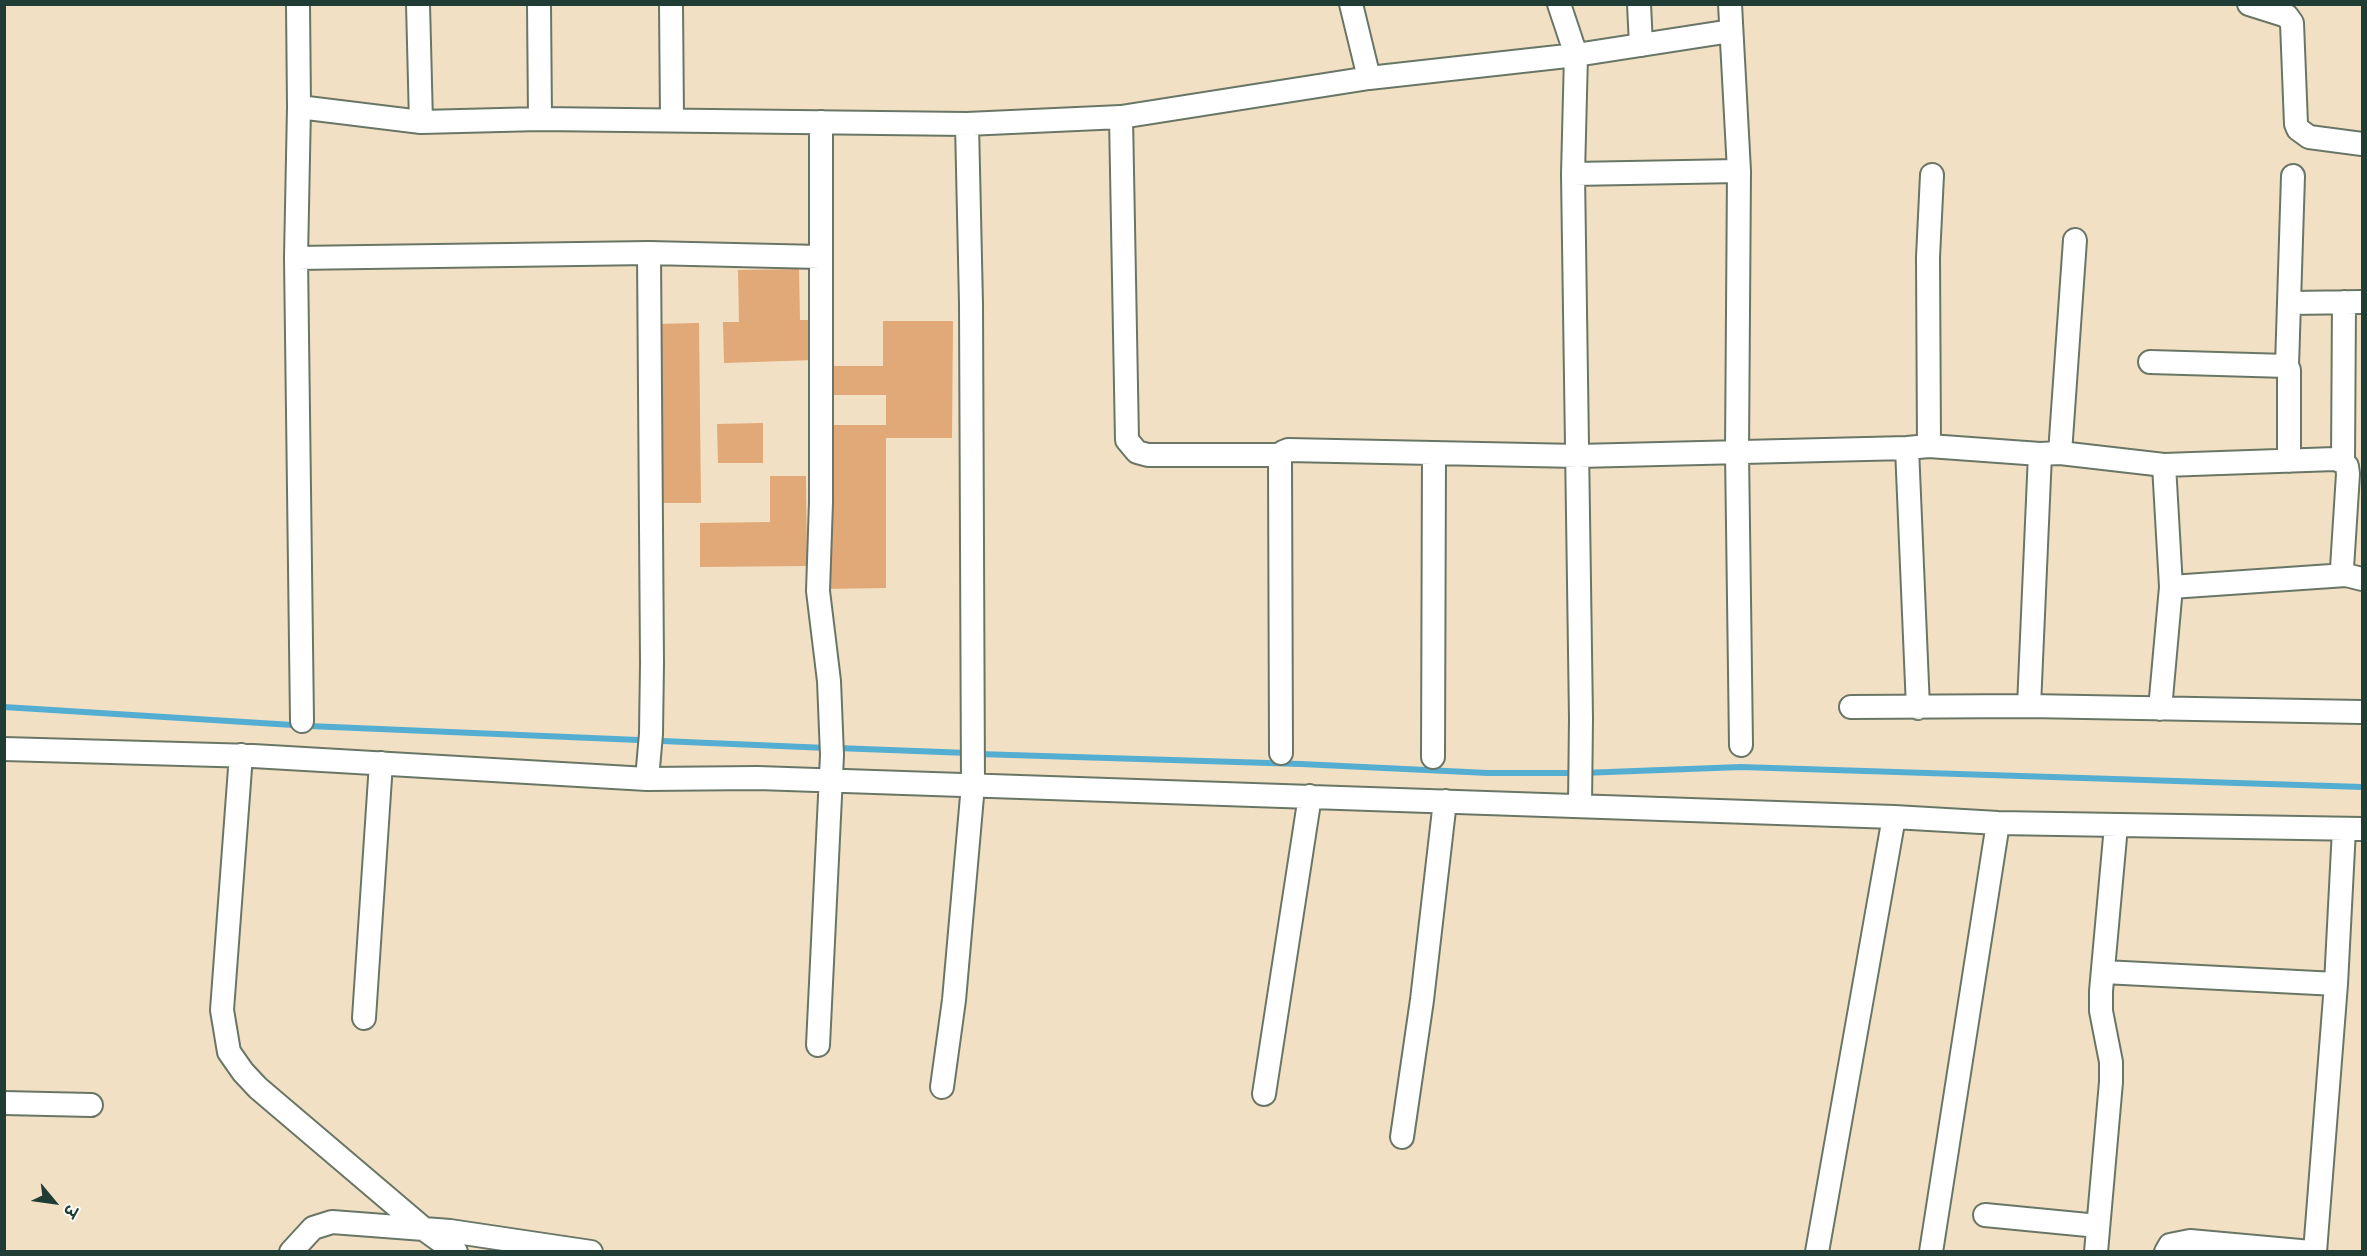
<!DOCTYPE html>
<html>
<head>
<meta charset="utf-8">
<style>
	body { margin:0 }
	#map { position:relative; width:2367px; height:1256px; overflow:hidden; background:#f2e0c4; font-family:"Comic Neue","Playpen Sans Deva",sans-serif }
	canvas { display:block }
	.frame { position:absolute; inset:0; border:6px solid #1f3d34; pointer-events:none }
	.north { position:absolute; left:24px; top:1172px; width:60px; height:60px; -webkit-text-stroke:4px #fdfcf7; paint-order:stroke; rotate:119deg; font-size:16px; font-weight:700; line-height:24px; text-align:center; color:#1f3d34 }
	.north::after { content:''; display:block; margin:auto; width:21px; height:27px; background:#1f3d34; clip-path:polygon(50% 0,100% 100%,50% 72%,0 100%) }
</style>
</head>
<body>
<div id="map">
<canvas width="2367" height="1256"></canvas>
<div class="frame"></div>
<div class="north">उ</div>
</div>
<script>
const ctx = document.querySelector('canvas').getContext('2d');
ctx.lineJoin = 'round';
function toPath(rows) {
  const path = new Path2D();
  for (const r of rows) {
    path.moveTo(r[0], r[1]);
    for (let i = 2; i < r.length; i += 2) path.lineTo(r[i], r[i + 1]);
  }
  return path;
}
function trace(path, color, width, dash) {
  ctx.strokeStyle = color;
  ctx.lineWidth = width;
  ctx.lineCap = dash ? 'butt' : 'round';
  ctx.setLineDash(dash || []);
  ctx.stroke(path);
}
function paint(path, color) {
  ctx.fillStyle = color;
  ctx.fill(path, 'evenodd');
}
trace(toPath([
	[4,707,309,726,827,748],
	[837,748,968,753],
	[978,754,1301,764,1488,773,1582,773,1741,767,2362,787]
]), '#54aed1', 6);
paint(toPath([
	[799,269,800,320,814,320,815,360,724,363,723,322,739,322,738,270],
	[883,321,953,321,952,438,886,438,886,588,821,589,822,425,886,425,886,395,825,395,825,366,883,366],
	[699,323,701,503,656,503,654,324],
	[763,423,763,463,718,463,717,424],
	[770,476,806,476,807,566,700,567,700,523,770,522]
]), '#e1a878');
const street = toPath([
	[298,4,299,107,296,258,302,721],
	[418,4,421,122],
	[539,4,540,119],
	[671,4,672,119],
	[1351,4,1369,78],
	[1559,4,1576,55,1731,31],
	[1639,4,1641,45],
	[1730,4,1739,171],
	[2249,4,2287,16,2292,23,2296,124,2298,129,2309,137,2362,144],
	[299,107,421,122,540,119,967,124,1121,117,1369,78,1576,55,1573,174,1581,718,1580,806],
	[1121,117,1127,440,1137,452,1148,455,1281,455],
	[1573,174,1739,171,1737,452,1741,745],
	[296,258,649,253,820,257],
	[2290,303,2362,302],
	[2150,362,2287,366,2289,370,2289,461],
	[2287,366,2293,176],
	[1929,446,1928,257,1932,175],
	[1907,448,1918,708],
	[2060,453,2075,240],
	[2343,462,2344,302],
	[2171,587,2346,575],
	[2029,706,2040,454],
	[1851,707,2029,706,2362,712],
	[2160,709,2171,587,2164,465],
	[4,749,253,756,647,779,758,778,1894,817,1998,823,2362,829],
	[1281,753,1280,459,1283,452,1288,450,1578,456,1907,448,1929,446,2040,454,2060,453,2164,465,2335,459,2343,462,2347,466,2348,474,2342,568,2346,575,2362,579],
	[241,755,222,1010,229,1052,243,1072,258,1088,425,1230,456,1252],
	[1433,757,1434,453],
	[647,779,651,734,652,663,649,253],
	[2104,972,2336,984],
	[364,1018,381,763],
	[818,1045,832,755,829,681,818,591,821,502,821,122],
	[942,1087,954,1000,973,785,971,304,967,124],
	[1264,1094,1310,796],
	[4,1103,91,1105],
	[1402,1137,1422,1000,1445,801],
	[1985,1215,2098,1226],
	[291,1252,313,1228,332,1222,450,1231,591,1252],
	[1817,1252,1894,817],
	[1931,1252,1998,823],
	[2096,1252,2111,1082,2111,1062,2101,1011,2101,991,2116,826],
	[2166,1252,2170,1245,2190,1241,2311,1252],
	[2315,1252,2336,984,2344,829]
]);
trace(street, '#697666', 26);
trace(street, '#fff', 22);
</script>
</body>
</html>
